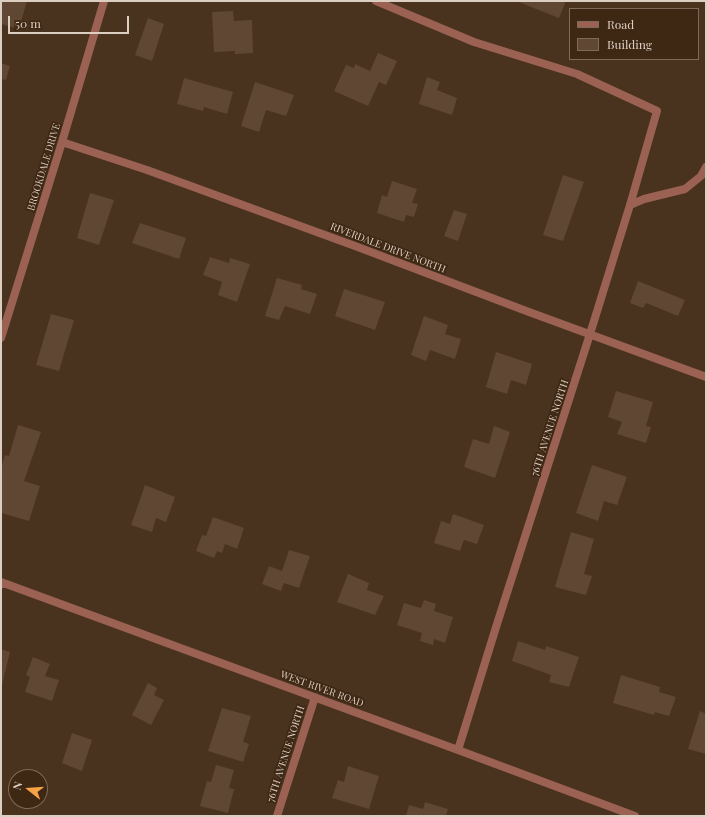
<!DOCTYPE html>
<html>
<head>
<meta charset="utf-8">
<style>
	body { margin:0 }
	#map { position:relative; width:707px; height:817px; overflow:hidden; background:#49321e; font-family:"Playfair Display",serif }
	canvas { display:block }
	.frame { position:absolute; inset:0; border:2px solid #ddcec2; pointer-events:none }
	.legend { position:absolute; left:569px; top:8px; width:130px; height:52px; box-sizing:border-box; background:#3e2814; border:1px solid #7e6a5a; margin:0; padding:5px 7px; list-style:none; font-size:12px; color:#ddcec2 }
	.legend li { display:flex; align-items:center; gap:8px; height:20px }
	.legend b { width:20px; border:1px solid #7e6a5a }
	.north { position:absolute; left:8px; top:769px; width:40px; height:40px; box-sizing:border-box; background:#3e2814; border:1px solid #7e6a5a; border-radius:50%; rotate:287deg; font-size:11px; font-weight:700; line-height:16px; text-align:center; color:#ddcec2 }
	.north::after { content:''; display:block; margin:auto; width:14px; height:18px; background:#f5a346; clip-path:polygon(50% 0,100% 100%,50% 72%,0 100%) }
	.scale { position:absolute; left:8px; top:16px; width:121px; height:18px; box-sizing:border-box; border:2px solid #ddcec2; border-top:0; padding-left:5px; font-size:12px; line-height:14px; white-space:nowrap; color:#ddcec2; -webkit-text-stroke:3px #3e2814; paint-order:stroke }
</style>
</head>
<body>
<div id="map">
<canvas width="707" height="817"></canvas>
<div class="frame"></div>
<ul class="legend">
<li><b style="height:5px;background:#9b6254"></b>Road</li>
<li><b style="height:11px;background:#604734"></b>Building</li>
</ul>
<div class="north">N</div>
<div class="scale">50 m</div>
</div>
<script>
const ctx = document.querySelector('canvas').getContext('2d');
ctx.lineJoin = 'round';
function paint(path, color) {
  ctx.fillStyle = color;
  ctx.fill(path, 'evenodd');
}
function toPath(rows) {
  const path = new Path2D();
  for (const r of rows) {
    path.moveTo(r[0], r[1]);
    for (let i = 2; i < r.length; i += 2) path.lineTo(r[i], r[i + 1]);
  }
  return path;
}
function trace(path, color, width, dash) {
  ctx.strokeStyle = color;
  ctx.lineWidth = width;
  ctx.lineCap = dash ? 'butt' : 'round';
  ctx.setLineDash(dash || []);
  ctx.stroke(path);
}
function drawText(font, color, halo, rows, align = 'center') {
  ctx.font = font + ' "Playfair Display",serif';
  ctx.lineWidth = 3.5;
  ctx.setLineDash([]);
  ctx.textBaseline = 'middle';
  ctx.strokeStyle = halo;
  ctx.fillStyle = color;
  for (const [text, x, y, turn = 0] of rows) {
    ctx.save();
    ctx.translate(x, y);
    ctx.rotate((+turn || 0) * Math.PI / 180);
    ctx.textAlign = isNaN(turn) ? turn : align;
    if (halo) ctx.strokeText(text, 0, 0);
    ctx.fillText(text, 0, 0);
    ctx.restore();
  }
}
paint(toPath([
	[1,1,27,1,19,29,1,24],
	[516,1,566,1,559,18],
	[233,11,234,21,252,20,253,53,235,54,235,51,214,52,212,12],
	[148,18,164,24,152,61,135,55],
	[378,53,397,61,386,85,379,82,368,106,334,91,346,65,354,68,355,64,370,71],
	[1,63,10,66,6,80,1,79],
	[427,77,440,82,437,90,457,98,452,115,419,104],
	[184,78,233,92,227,114,204,107,203,111,177,104],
	[255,82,294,95,286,116,266,110,259,132,241,126],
	[563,175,584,182,563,241,543,235],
	[392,181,417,189,412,203,418,204,414,217,406,215,404,222,377,213,382,195,387,197],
	[90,193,114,200,99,245,77,238],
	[454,210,467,214,458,241,444,236],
	[140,223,186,238,179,259,132,243],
	[210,257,229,263,230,258,250,264,237,302,218,295,222,282,203,275],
	[277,278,302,285,301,289,317,294,310,314,285,306,279,320,265,316],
	[638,281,685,300,678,316,646,303,643,308,630,303],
	[344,289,385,302,375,330,335,316],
	[51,314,74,320,59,371,36,365],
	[424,316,448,325,445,334,461,339,455,359,430,350,426,361,411,355],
	[496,352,532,364,526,385,511,380,507,394,486,387],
	[616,391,653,402,646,426,651,427,646,443,617,434,622,422,608,417],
	[18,425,41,432,24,481,40,486,29,521,1,513,1,468,5,455,9,456],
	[494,426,510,432,495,478,464,467,473,439,489,444],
	[592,465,627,477,617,505,604,501,598,521,576,513],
	[145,485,175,497,166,522,156,518,152,532,131,525],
	[453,514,484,525,477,544,464,540,460,551,434,543,441,521,450,524],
	[213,517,244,528,237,549,225,544,222,553,217,551,214,558,196,551,202,535,206,536],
	[571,532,594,539,584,574,592,576,586,595,555,587],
	[289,550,310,556,299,588,284,583,281,591,262,584,269,566,282,571],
	[348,574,369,583,367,590,384,596,375,615,337,602],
	[424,600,436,604,434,611,453,617,445,643,434,639,433,645,420,641,422,633,397,625,404,603,421,608],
	[518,641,545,650,546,646,579,657,569,687,549,682,551,675,512,661],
	[1,649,10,652,2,685,1,685],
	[33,657,50,664,45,676,59,680,52,701,25,692,30,677,26,675],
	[621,675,660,687,659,692,676,697,669,716,655,712,654,715,613,703],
	[148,683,157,688,154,695,164,700,151,725,132,715],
	[222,708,251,716,243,742,249,744,243,762,208,751],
	[700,711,706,714,706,754,688,749],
	[72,733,92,740,82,771,62,763],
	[216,765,234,770,229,788,234,789,228,813,200,806,207,781,211,782],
	[348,766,379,776,369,809,332,798,338,780,344,782],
	[425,802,448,809,446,816,406,816,409,805,423,809]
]), '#604734');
trace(toPath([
	[376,1,474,42,577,74,657,111,630,205,590,334,497,624,458,750],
	[62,142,147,170,355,246,529,312,706,377],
	[630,205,644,199,685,189,701,176,706,167],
	[1,338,62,142,104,1],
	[1,582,458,750,635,816],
	[277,816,315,697]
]), '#9b6254', 8);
trace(toPath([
	[1,584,5,584]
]), '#9b6254', 8);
drawText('10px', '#ddcec2', '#3e2814', [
	["BROOKDALE DRIVE",44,167,-73],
	["RIVERDALE DRIVE NORTH",388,248,21],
	["76TH AVENUE NORTH",550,428,-72],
	["WEST RIVER ROAD",322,689,20],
	["76TH AVENUE NORTH",286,754,-72]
]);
</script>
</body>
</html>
